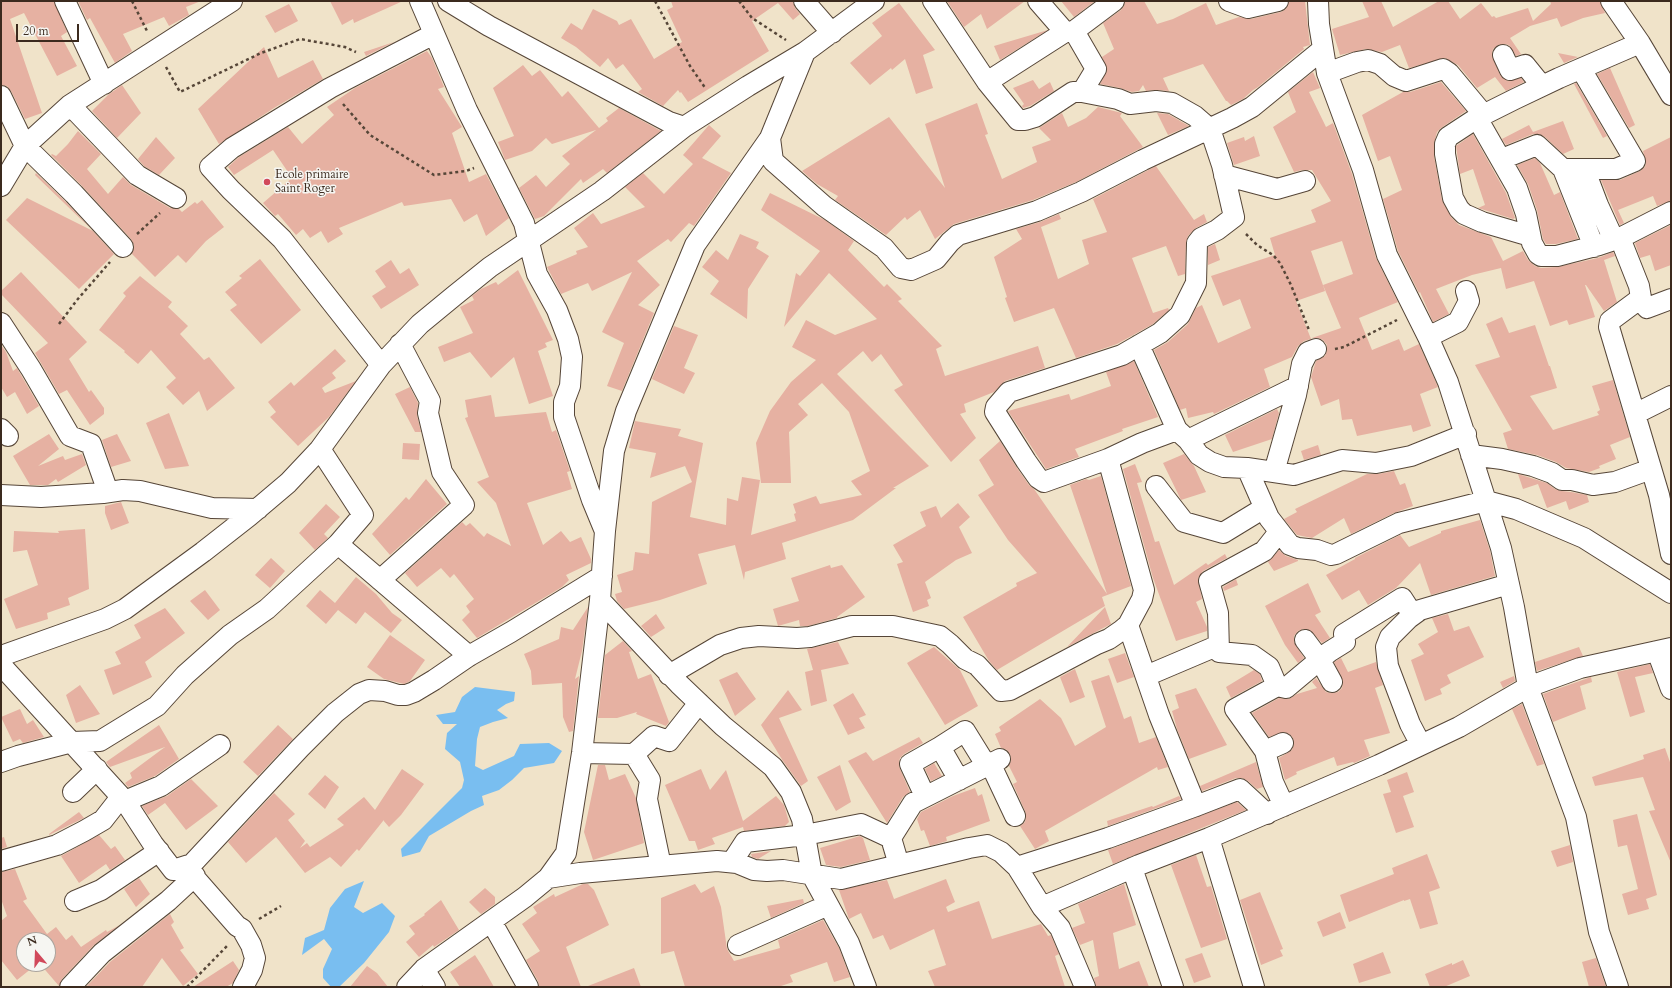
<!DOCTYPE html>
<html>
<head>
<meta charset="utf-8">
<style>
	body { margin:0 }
	#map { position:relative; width:1672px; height:988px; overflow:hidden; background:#f0e3c9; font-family:Cardo,serif }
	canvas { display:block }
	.frame { position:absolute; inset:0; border:2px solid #3b2a1e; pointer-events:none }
	.north { position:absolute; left:16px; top:932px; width:40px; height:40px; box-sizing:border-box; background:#f6f6f2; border:1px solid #aba49d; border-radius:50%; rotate:341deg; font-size:11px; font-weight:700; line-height:16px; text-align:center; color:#3b2a1e }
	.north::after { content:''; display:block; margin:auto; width:14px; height:18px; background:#d1495b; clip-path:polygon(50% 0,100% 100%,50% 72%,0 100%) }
	.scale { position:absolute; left:16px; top:24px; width:63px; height:18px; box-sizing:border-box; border:2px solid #3b2a1e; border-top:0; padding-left:5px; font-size:12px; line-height:14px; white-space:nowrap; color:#3b2a1e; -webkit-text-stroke:3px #f6f6f2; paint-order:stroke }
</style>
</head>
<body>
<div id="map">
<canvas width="1672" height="988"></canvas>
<div class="frame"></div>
<div class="north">N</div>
<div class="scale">20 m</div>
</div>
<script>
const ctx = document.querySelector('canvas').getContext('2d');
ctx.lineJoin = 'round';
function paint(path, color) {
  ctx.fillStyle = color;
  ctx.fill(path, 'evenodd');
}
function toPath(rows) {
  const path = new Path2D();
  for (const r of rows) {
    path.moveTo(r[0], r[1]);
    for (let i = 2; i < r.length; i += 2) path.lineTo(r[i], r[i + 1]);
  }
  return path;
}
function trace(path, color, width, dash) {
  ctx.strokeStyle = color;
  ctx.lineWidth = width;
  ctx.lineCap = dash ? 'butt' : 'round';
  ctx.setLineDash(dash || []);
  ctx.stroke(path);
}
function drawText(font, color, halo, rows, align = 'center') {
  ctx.font = font + ' Cardo,serif';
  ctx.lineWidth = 3;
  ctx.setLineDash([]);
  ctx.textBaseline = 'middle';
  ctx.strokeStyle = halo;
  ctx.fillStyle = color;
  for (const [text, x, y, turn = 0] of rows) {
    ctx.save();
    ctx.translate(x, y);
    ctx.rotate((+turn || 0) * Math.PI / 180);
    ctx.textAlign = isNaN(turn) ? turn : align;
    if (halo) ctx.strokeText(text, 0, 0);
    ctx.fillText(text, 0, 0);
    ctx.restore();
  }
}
paint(toPath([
	[475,687,515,692,514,701,506,704,497,710,508,718,493,722,480,727,477,739,475,766,483,770,514,756,520,744,549,743,562,751,554,763,524,768,512,780,499,790,482,796,484,805,471,811,429,836,420,852,402,857,401,849,462,788,464,780,460,762,445,749,447,733,457,724,443,724,436,715,455,712,462,697],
	[364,881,354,907,363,913,382,903,395,916,389,932,364,963,339,987,331,987,323,978,323,969,332,949,324,939,302,955,305,938,324,930,330,908,345,889]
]), '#79bef0');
paint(toPath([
	[1,1,54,1,67,32,61,36,77,66,57,76,24,13,10,19,42,113,25,119,11,91,7,86,1,85],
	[78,1,201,1,186,7,189,15,169,26,164,17,123,34,132,51,115,63,90,18,87,20],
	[330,1,403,1,354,23,353,19,342,25],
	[671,1,793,1,795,8,800,14,793,20,778,3,752,21,769,51,688,102,681,92,680,93,678,90,663,106,638,92,642,89,623,64,616,69,608,58,600,67,576,47,561,38,571,23,582,30,593,9,617,21,619,25,631,19,654,59,682,42,667,10,673,7],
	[947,1,1025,1,987,29,981,14,964,27],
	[1061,1,1095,1,1074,17],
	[1125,1,1144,1,1157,24,1173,19,1206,3,1216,25,1239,17,1251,19,1281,12,1286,9,1289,1,1305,1,1310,45,1303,47,1304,49,1258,87,1253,90,1243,99,1231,105,1227,101,1226,101,1203,64,1163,78,1169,91,1157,90,1146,91,1143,85,1139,91,1132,92,1120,88,1100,84,1107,70,1102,57,1114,49,1103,23,1121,10,1124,6],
	[1362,1,1381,1,1393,27,1439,1,1448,1,1460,19,1481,3,1492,17,1494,16,1496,18,1528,8,1533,21,1551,4,1550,1,1600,1,1605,13,1583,18,1561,27,1557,18,1530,26,1510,38,1521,54,1516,56,1509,45,1504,44,1498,45,1493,49,1492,54,1500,75,1508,81,1521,78,1524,82,1506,91,1495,77,1477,88,1458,65,1445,58,1409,68,1400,45,1382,52,1366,49,1340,55,1332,29,1369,17],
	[899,3,935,50,923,55,933,88,916,94,905,59,892,70,891,68,870,85,850,63,882,36,872,23],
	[289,4,298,21,275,33,265,16],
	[1048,30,1000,60,994,46],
	[394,42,366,56,364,52],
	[264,47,278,78,313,60,323,79,274,108,219,144,198,109],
	[427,51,432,58,444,87,438,89,462,127,452,133,469,182,486,174,509,218,486,236,477,214,464,222,451,199,404,206,402,202,339,228,343,234,328,243,321,231,310,238,303,229,296,235,278,214,275,216,263,203,292,178,273,150,234,175,228,167,239,157,288,127,302,144,334,115,327,107,355,88],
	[1558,53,1578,57,1564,63],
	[523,65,532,76,540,70,562,97,568,91,599,128,608,121,606,118,619,108,661,131,607,173,603,169,583,183,581,179,544,216,535,219,519,188,536,175,546,187,570,164,562,156,596,130,552,144,546,138,532,151,505,160,498,142,514,136,493,88],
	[1610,68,1635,125,1629,128,1597,74],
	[1313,72,1320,88,1309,92,1326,127,1333,123,1352,174,1376,258,1398,302,1359,318,1372,350,1399,339,1404,351,1419,344,1438,387,1420,394,1431,426,1413,432,1411,425,1357,436,1352,419,1342,420,1339,399,1321,406,1311,377,1316,361,1325,356,1327,350,1327,345,1323,340,1318,338,1312,338,1341,328,1323,285,1353,274,1342,241,1311,251,1325,291,1296,301,1311,339,1304,341,1298,346,1292,357,1264,369,1270,387,1214,414,1213,412,1188,418,1186,408,1180,410,1154,350,1168,342,1188,324,1196,308,1202,305,1218,343,1251,328,1240,299,1223,306,1211,276,1275,255,1270,238,1316,222,1311,210,1331,201,1312,170,1302,170,1294,172,1273,127,1296,112,1288,92],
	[1033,80,1039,89,1050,82,1054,91,1030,106,1023,108,1022,106,1024,104,1013,88],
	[1441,82,1466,111,1441,128,1437,132,1434,144,1434,156,1442,200,1451,217,1459,225,1491,237,1503,261,1523,251,1528,260,1535,266,1541,268,1557,267,1598,258,1613,252,1615,256,1604,260,1617,302,1604,311,1586,285,1585,285,1595,317,1569,325,1567,320,1550,326,1534,281,1506,289,1501,268,1472,275,1436,289,1449,314,1433,322,1420,292,1419,293,1398,251,1383,199,1402,190,1390,156,1378,161,1362,115,1403,92,1410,92],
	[1576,83,1607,136,1603,138,1574,84],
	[122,85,141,113,117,138,92,111,108,95],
	[977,103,988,134,985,135,1002,179,1037,162,1032,147,1051,140,1039,128,1062,113,1068,127,1086,118,1098,107,1122,113,1120,116,1143,147,1076,182,1033,200,954,224,935,239,920,210,907,220,905,217,886,235,835,200,838,196,817,184,802,171,889,117,945,188,925,124],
	[1157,113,1168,114,1189,126,1168,135],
	[1563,121,1574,149,1563,154,1545,137,1539,134,1533,134,1506,145,1502,139,1529,125,1533,132],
	[709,125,721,136,702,158,731,173,694,226,689,223,671,242,668,239,637,261,660,285,638,305,654,313,622,391,607,386,624,343,602,332,632,272,592,291,588,283,561,294,547,267,577,254,576,251,588,247,574,228,593,213,601,224,645,207,625,187,643,173,664,194,693,164,683,155],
	[75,128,101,154,87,169,108,194,123,177,131,185,170,208,179,209,182,212,195,202,197,204,202,200,224,227,206,241,186,263,178,255,155,277,132,254,134,245,131,239,82,186,51,155,52,154,56,156,68,144,78,131],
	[1473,134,1506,193,1515,218,1513,219,1478,208,1485,205,1473,169,1460,174,1456,146],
	[1254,136,1260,156,1234,165,1227,143,1244,137,1245,141],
	[156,137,175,158,159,175,144,166,138,159],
	[1671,137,1671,201,1657,206,1653,196,1618,210,1624,223,1620,225,1601,180,1620,180,1640,171,1645,167,1646,162,1643,151],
	[1535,158,1540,163,1554,195,1560,192,1578,239,1556,244,1546,244,1543,239,1537,210,1528,184,1517,165],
	[1156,166,1158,169,1157,170,1158,169,1194,220,1204,214,1207,222,1196,228,1188,236,1186,243,1185,274,1178,276,1166,246,1132,258,1153,313,1168,308,1169,310,1153,324,1117,344,1076,358,1054,308,1014,322,1005,298,1007,297,994,257,1022,239,1016,229,1040,222,1059,214,1061,219,1041,227,1058,279,1089,264,1082,240,1107,232,1093,199],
	[36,173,66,202,90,228,35,175],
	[770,193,825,220,854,241,848,250,884,287,887,284,902,299,898,301,942,346,936,349,945,376,1038,346,1045,368,1005,381,994,392,964,404,966,412,960,414,976,438,951,462,894,390,903,385,881,354,872,362,863,351,837,374,929,466,893,488,896,488,853,520,782,543,786,559,745,572,744,580,735,545,698,554,707,584,660,600,624,609,617,601,615,594,622,592,617,575,633,570,635,552,649,554,652,502,692,482,685,466,650,478,656,453,629,448,635,421,681,429,678,436,703,443,690,517,726,525,727,498,738,501,742,477,760,480,751,535,796,521,794,514,796,513,793,504,816,496,820,504,862,495,851,481,870,471,849,412,822,383,798,404,808,415,789,432,791,483,761,483,756,443,770,411,791,382,816,360,792,347,806,320,835,335,877,319,829,273,784,327,796,273,800,276,820,251,761,210],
	[27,198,93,231,114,254,79,289,6,220],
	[1671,225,1671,265,1655,271,1650,255,1640,258,1635,243],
	[740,234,759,242,756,248,769,256,748,289,747,319,710,294,719,281,702,267,716,250,728,260],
	[1215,244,1220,260,1208,265,1208,247],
	[260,259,301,310,261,344,230,310,237,305,225,292,242,278,239,276],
	[391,260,400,274,409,268,419,285,381,309,372,296,386,287,375,271],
	[518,270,553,340,545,343,547,347,538,351,553,396,529,404,514,357,491,378,470,352,444,362,438,347,473,333,460,307,474,300,472,296,481,289,496,282,498,285],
	[21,272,87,342,69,359,89,392,91,390,104,408,104,414,90,425,67,390,59,394,35,353,48,343,1,294,1,291],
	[140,276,172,302,168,307,188,326,180,334,204,360,209,357,235,388,207,411,199,391,183,405,166,387,176,378,151,350,138,364,124,352,125,351,99,330,126,296,123,293],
	[1502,317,1509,333,1535,325,1549,366,1550,366,1557,388,1530,396,1553,430,1599,415,1597,412,1600,410,1592,386,1613,380,1630,437,1610,445,1616,459,1599,466,1600,468,1589,472,1566,468,1556,462,1537,455,1508,449,1503,433,1512,430,1475,365,1500,357,1486,324],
	[674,326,698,335,684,368,695,373,684,394,652,379],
	[1,345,6,352,13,371,17,368,39,406,27,414,15,392,7,397,1,387],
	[335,349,346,361,332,373,336,378,322,388,325,393,356,381,329,417,298,446,270,417,276,412,268,402,291,382,294,386],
	[1134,361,1158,417,1122,429,1123,431,1075,449,1079,457,1046,469,1008,411,1069,394,1071,400,1111,386,1106,372],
	[410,387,418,403,417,415,421,432,415,432,395,394],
	[491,395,495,417,546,412,552,432,556,430,570,471,567,472,572,489,527,503,543,545,561,531,570,542,581,537,591,559,591,563,566,575,569,580,562,587,477,638,462,620,470,612,466,606,474,599,454,574,450,578,441,568,417,587,405,573,462,522,466,526,470,523,484,537,487,533,511,546,496,503,477,482,489,477,465,418,468,417,465,400],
	[1277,409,1279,413,1272,439,1233,452,1225,435],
	[169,413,189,466,165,469,146,423],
	[49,434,59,449,38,466,63,456,65,460,82,454,86,465,58,482,56,479,48,485,30,485,13,456],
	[117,434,131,461,111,467,102,440],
	[1000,441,1017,468,1029,485,1034,489,1107,594,1070,485,1086,479,1089,480,1101,476,1131,586,1102,597,1105,606,997,670,989,661,963,617,1017,586,1016,583,1037,573,1008,540,978,495,994,485,979,460],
	[403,443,420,444,419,460,402,459],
	[1318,445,1321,455,1304,460,1301,451],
	[1184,454,1194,466,1206,492,1181,500,1163,463],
	[1135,464,1142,482,1137,483,1155,542,1159,541,1174,585,1206,563,1208,565,1225,554,1227,558,1203,571,1198,579,1202,599,1196,602,1207,627,1207,631,1176,641,1153,578,1123,469],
	[1394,471,1400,485,1405,483,1413,506,1394,513,1351,534,1344,518,1312,538,1297,535,1284,519,1297,512,1295,509,1367,474,1378,474],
	[1518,474,1547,483,1555,489,1562,491,1571,492,1587,495,1589,502,1569,510,1566,501,1547,508,1538,484,1523,489],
	[426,479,447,504,390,555,372,534,406,497,409,500],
	[121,502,129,523,111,530,105,513,105,506],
	[958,503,970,517,959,527,972,553,956,560,925,582,931,598,927,600,929,606,913,612,897,564,903,562,893,545,926,526,920,512,936,506,941,518],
	[326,504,340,517,324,534,328,538,315,550,299,533],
	[1480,520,1490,551,1495,576,1431,595,1420,563,1396,588,1368,605,1359,590,1342,600,1326,575,1355,559,1355,558,1400,535,1409,547,1441,533,1441,531],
	[85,529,89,589,68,598,70,605,47,613,48,619,16,629,4,599,38,585,27,550,13,552,14,531,59,533,58,531],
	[1279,550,1286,556,1298,560,1298,561,1274,571,1268,562],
	[271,558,285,571,270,588,255,575],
	[830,565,831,568,842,565,865,597,837,617,837,618,808,626,800,626,799,620,778,626,773,609,799,601,791,578],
	[356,577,376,594,392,613,402,620,391,633,365,612,356,624,338,610,326,624,306,606,320,590,335,603],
	[1236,579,1238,585,1224,591,1223,587],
	[1308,583,1321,612,1315,615,1330,638,1322,643,1310,630,1303,629,1298,631,1294,636,1294,642,1304,658,1298,663,1285,645,1265,606],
	[205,590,220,610,208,620,190,601],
	[588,607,582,651,575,679,579,676,573,731,569,732,563,717,562,683,532,685,531,671,524,654,559,639,561,627,573,630],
	[1105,607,1111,624,1067,647],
	[165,608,185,633,145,662,152,677,113,695,104,670,121,664,115,652,141,638,134,625],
	[656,614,665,628,651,637,641,626],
	[1448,614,1454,631,1469,626,1484,657,1447,675,1451,683,1440,689,1442,694,1425,701,1411,660,1424,654,1418,644,1438,632,1432,618],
	[390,635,425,660,410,681,404,684,384,679,367,667],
	[623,641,632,651,629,652,638,679,651,674,669,722,666,726,636,714,637,712,617,718,598,718,605,655],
	[838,642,849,664,821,670,827,701,811,706,805,672,813,670,807,649],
	[934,647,960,670,978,706,945,725,907,663],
	[1579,647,1583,656,1537,671,1535,662],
	[1125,653,1134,677,1117,683,1108,659],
	[1341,658,1348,672,1376,662,1383,685,1375,688,1390,733,1364,740,1370,756,1354,763,1353,762,1337,766,1334,757,1296,772,1297,774,1285,780,1279,758,1292,750,1294,744,1293,738,1289,734,1284,732,1269,737,1252,713,1279,698,1289,699,1297,694,1317,688,1312,682,1316,678,1326,692,1331,693,1338,692,1342,688,1343,682,1334,662],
	[1650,664,1653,673,1635,677,1645,712,1630,717,1617,672],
	[1075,669,1085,697,1070,703,1060,677],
	[1254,670,1260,674,1262,681,1231,698,1226,687],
	[737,672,756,699,735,716,719,680],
	[1109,675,1124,719,1131,716,1139,743,1156,737,1168,767,1158,770,1157,767,1045,831,1049,841,1035,849,1020,826,1025,822,1026,817,1025,811,1013,784,1017,782,1009,766,1011,760,1010,754,1007,750,1001,748,995,734,1001,731,999,727,1040,699,1061,718,1075,746,1106,727,1091,681],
	[1514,676,1515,681,1503,688,1500,682],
	[1591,677,1592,682,1580,686,1586,709,1553,722,1543,694],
	[80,685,100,714,76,723,66,695],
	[1196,688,1227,745,1189,759,1177,729,1172,711,1179,708,1175,695],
	[788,690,802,710,779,718,808,781,801,786,783,761,761,725],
	[853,693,866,715,859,718,865,728,848,735,833,705],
	[1522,704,1544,764,1537,766,1512,709],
	[20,709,27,724,33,720,44,737,23,743,20,739,13,742,1,717],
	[159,725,179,759,155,776,128,787,125,783,132,778,130,773,165,747,110,767,106,762],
	[278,725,293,739,258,776,243,762],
	[919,737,923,743,904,754,900,758,899,763,900,769,910,792,903,797,887,823,848,761,866,752,873,761],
	[1665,748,1671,765,1671,863,1649,811,1655,810,1643,777,1595,786,1592,777,1644,759,1643,755],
	[1256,762,1263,787,1257,789,1248,781,1242,778,1236,778,1202,791,1200,786],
	[934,763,942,776,931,781,925,769],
	[598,765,605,765,609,780,625,774,636,798,644,843,593,860,584,832],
	[840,765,851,802,836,811,817,777],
	[402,769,424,784,401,815,389,827,383,820,383,821,359,851,357,849,341,867,330,857,305,873,276,837,246,863,228,842,274,793,295,814,288,820,305,841,300,848,307,843,310,847,344,825,337,819,364,797,375,810],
	[701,769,710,790,726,770,743,821,776,796,784,805,789,822,785,826,744,831,743,827,712,838,715,844,698,850,695,841,689,841,665,785],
	[1407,772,1414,792,1403,796,1414,827,1396,833,1383,794,1391,792,1387,780],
	[325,775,339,787,325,809,308,794],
	[191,779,218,806,186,830,165,803,148,815,142,806,167,796],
	[975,788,978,796,982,794,990,821,946,837,947,841,930,846,924,830,921,831,917,819,921,812,953,796],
	[1179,796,1181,799,1108,826,1107,821,1152,806,1153,807],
	[1237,802,1246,810,1113,864,1108,850],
	[79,812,84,818,49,835,49,834],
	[1637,814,1657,895,1646,899,1649,909,1628,915,1622,894,1638,889,1627,845,1618,847,1613,820],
	[99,835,111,849,115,846,125,860,110,870,106,864,79,883,61,856],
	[860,836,863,838,870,860,841,867,826,865,820,848],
	[4,837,7,847,1,849,1,838],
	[1570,845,1573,862,1557,867,1551,851],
	[771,851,758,859,752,857,751,854],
	[1427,854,1440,888,1429,892,1438,924,1420,929,1410,899,1404,901,1404,900,1349,922,1340,895,1394,874,1392,868],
	[1196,855,1207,887,1211,886,1227,939,1201,948,1171,865],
	[15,869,27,899,23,901,47,934,56,927,66,940,72,935,81,947,106,930,107,932,120,925,94,945,62,979,59,986,40,964,48,964,48,940,24,940,24,964,37,964,17,980,1,960,1,921,7,916,1,899,1,872],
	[139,878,150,894,136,907,124,889],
	[946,879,955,902,946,907,948,912,979,901,992,939,1041,924,1048,936,1051,935,1059,954,1055,956,1065,987,935,987,928,971,946,965,934,929,890,950,883,935,873,939,861,913,849,919,839,890,887,880,894,899],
	[583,884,588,884,594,890,609,925,566,947,581,987,539,987,538,981,526,960,540,951,522,924,537,913,533,907,554,894,555,897],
	[695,884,701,893,714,886,721,907,727,949,734,961,780,948,778,940,823,920,839,948,850,977,834,982,827,962,790,975,793,982,778,987,685,987,674,951,661,954,661,898],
	[1124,884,1136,925,1113,933,1119,969,1139,961,1149,987,1096,987,1094,978,1099,976,1093,940,1080,945,1072,928,1085,923,1078,904],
	[485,888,495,897,495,904,481,914,469,902],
	[1260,892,1283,949,1280,950,1283,956,1261,965,1240,900],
	[803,899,804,903,771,918,767,906],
	[441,900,459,930,434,947,433,945,419,957,406,942,415,934,409,926,425,915,424,914],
	[1340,912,1346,928,1323,937,1317,922],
	[170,914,174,922,171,925,184,948,180,950,198,974,183,986,162,958,142,987,86,987,110,962],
	[1383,952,1391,973,1359,983,1353,964],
	[1202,953,1211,977,1194,983,1185,959],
	[475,955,482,966,494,987,460,987,450,972],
	[1596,958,1606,987,1589,987,1582,962],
	[1463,960,1470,976,1444,987,1430,987,1425,974,1452,963,1452,965],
	[233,961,239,970,233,983,226,987,193,987],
	[367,966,377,973,388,987,350,987],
	[634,968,641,987,588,987,588,986]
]), '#e6b1a2');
const minor = toPath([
	[65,1,104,84],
	[420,1,467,110,524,223,537,274,557,310,568,339,572,357,570,386,564,402,564,417,592,500,604,529],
	[448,1,489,26,669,122,684,127],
	[804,1,832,33],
	[933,1,987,82,1018,120,1025,120,1035,117,1073,92,1082,92,1118,99,1130,104,1156,101,1172,103,1195,116,1210,129,1222,165,1234,217,1217,230,1201,238,1197,243,1196,283,1180,315,1160,333,1122,355,1009,392,996,407,995,412,1026,461,1038,478,1044,482,1108,459,1142,443,1177,430],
	[1038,1,1065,32],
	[1229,1,1248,8,1278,1],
	[1318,1,1319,24,1327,73,1363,170,1387,255,1428,337,1448,382,1501,548,1514,607,1528,687,1576,817,1599,932,1618,987],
	[1611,1,1640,43,1671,95],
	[1074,31,1096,69,1082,92],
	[1503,55,1510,70,1525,65,1542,86],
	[1581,69,1635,161,1616,169,1593,169,1587,176,1598,205,1614,240],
	[1327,73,1357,62,1368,60,1380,64,1394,76,1406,81,1443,69,1449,73,1484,115],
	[987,82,1065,32,1074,31,1114,1],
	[1,96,25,146,74,194,123,247],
	[70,105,137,175,176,198],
	[1477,118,1517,188,1526,214,1532,243,1538,254,1541,256,1557,256,1599,245,1620,238,1671,212],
	[770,138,773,161,824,206,884,248,901,268,911,270,936,259,950,242,958,235,1037,211,1081,192,1143,160,1232,118,1252,107,1323,49],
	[1502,159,1537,145,1563,169,1593,169],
	[1563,169,1594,247],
	[1224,175,1277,189,1305,181],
	[1,186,25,146,70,105,232,1],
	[1530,236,1482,222,1464,214,1459,209,1453,198,1445,154,1445,144,1448,137,1477,118,1515,99,1559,78,1640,43],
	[1620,238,1639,286,1641,298,1610,321,1609,327,1659,495,1671,554],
	[1640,300,1647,308,1671,299],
	[1,323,31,369,70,436,91,444,108,492],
	[1428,337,1458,322,1469,301,1466,291],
	[1139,345,1177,430,1188,440,1199,455,1210,462,1224,467,1247,468,1294,475,1342,460,1376,463,1411,456,1466,434],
	[381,365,282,239,231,190,210,167,232,148,330,88,434,34],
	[1635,414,1671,396],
	[1,429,8,436],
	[1188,440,1298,386],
	[1471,455,1502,459,1533,466,1552,473,1562,480,1572,480,1593,485,1615,482,1651,469],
	[1247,468,1269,518,1290,545,1298,548,1317,550,1331,555,1336,554,1399,523,1486,501,1516,509,1584,538,1671,593],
	[1274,472,1296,395,1302,364,1308,352,1316,349],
	[1156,486,1184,522,1223,533,1264,508],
	[1,495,41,497,103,493,123,490,140,491,212,508,258,509],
	[1279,532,1264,551,1209,581,1218,613,1219,652,1252,655,1269,667,1277,686,1235,709,1265,751,1273,782,1284,806],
	[338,544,469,656],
	[380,580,464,505,442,472,428,413,430,401,400,344],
	[600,600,679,684,723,726,773,767,791,792,802,819,812,875,849,943,866,987],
	[1128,625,1159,715,1196,806],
	[1305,640,1320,660,1332,682],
	[1657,651,1671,689],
	[1,656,105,619,125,609,203,552,249,516,288,483,320,449,381,365,420,324,454,296,490,267,602,191,684,127,748,86,805,52,874,1],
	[1,665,125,801,153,844,173,870,188,870,237,926,242,929,251,945,255,958,252,970,243,987],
	[669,675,720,645,741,638,759,636,797,638,810,637,852,626,893,626,940,636,950,644,965,659,977,665,1001,691,1010,690,1097,644,1109,639,1122,630,1128,625,1142,599,1144,590,1108,459],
	[1146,676,1219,645],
	[1277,686,1286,688,1329,652,1345,642,1344,634,1402,598,1413,615],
	[1421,745,1410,724,1388,666,1386,647,1390,637,1409,618,1420,610,1509,584],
	[940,747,965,731,983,760,990,763,1015,816],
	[1265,751,1283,743],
	[582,753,634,754,650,780,647,799,661,866],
	[634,754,654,736,669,741,699,703],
	[1,762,18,756,72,742,100,741,157,706,185,675,230,635,267,609,338,544,363,515,320,449],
	[73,792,97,769],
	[925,796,910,764,940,747,959,780],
	[125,801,161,786,220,745],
	[891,838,913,803,1000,759],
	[1209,838,1254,987],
	[1,861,57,845,84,831,103,820,121,797],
	[732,862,745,842,805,835,861,824,891,838,899,865],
	[1017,867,1108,838,1196,806,1240,789,1267,814],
	[1132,868,1173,987],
	[173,870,192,864,300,748,335,713,359,694,369,690,385,691,398,695,406,695,414,692,434,680,469,656,511,632,602,576],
	[548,878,580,873,717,861,737,863,754,870,767,871,783,870,841,879,969,848,987,845,1001,852,1017,867,1042,907],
	[75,901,101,890,159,851],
	[491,921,528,987],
	[738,945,828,905],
	[424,969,435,987],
	[70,987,102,953,168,901,195,876],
	[407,987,424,969,525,897,548,878,566,853,582,753,600,600,605,531,614,451,626,411,695,245,770,138,805,52],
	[1085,987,1060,928,1042,907,1139,865,1209,838,1379,765,1459,727,1528,687,1580,668,1671,648]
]);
trace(minor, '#564638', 22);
trace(toPath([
	[132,1,147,31],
	[655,1,690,66,706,89],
	[739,1,752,18,786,40],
	[166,67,180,92,261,53,300,39,345,47,356,52],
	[343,104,370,135,434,175,466,171,474,168],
	[137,234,160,213],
	[1246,234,1257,245,1273,255,1280,263,1291,285,1309,330],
	[59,324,77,300,110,262],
	[1335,349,1344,347,1397,320],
	[259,919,281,906],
	[187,987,228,945]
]), '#564638', 2.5, [3, 3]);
trace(minor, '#fff', 20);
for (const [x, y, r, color] of [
	[267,182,4,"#d1495b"]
]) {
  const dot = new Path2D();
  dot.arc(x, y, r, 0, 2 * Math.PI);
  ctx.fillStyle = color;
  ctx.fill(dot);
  trace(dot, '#f6f6f2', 1.5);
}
drawText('12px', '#3b2a1e', '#f6f6f2', [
	["Ecole primaire",275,175],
	["Saint Roger",275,189]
], 'left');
</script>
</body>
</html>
